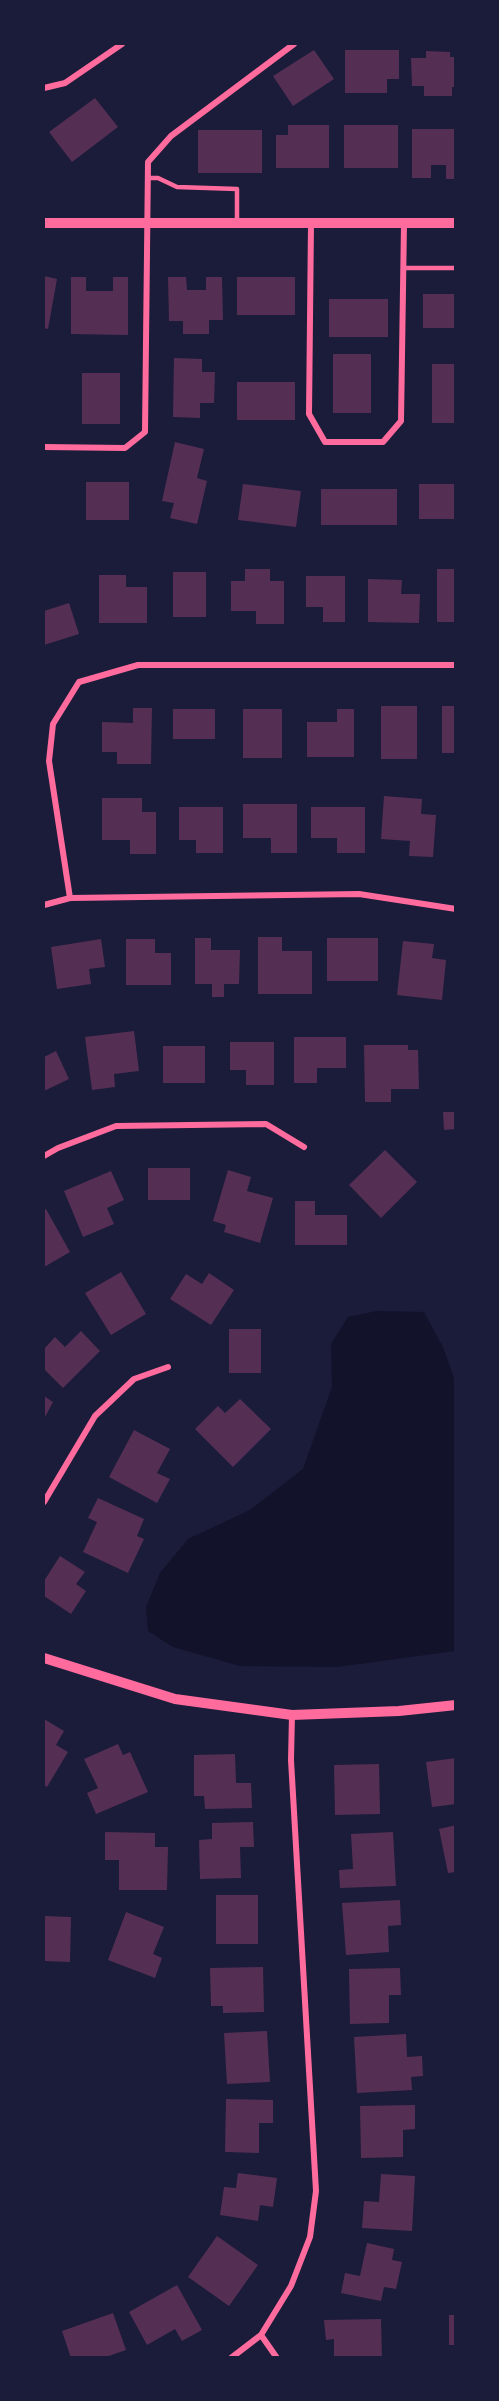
<!DOCTYPE html>
<html>
<head>
<meta charset="utf-8">
<style>
	body { margin:0 }
	#map { position:relative; width:499px; height:2401px; overflow:hidden; background:#1b1b3a; font-family:Quicksand,sans-serif }
	canvas { display:block }
	.frame { position:absolute; inset:0; border:45px solid #1b1b3a; pointer-events:none }
</style>
</head>
<body>
<div id="map">
<canvas width="499" height="2401"></canvas>
<div class="frame"></div>
</div>
<script>
const ctx = document.querySelector('canvas').getContext('2d');
ctx.lineJoin = 'round';
function paint(path, color) {
  ctx.fillStyle = color;
  ctx.fill(path, 'evenodd');
}
function toPath(rows) {
  const path = new Path2D();
  for (const r of rows) {
    path.moveTo(r[0], r[1]);
    for (let i = 2; i < r.length; i += 2) path.lineTo(r[i], r[i + 1]);
  }
  return path;
}
function trace(path, color, width, dash) {
  ctx.strokeStyle = color;
  ctx.lineWidth = width;
  ctx.lineCap = dash ? 'butt' : 'round';
  ctx.setLineDash(dash || []);
  ctx.stroke(path);
}
paint(toPath([
	[377,1311,424,1312,443,1347,455,1381,455,1651,337,1667,240,1666,173,1647,148,1631,146,1607,160,1573,188,1539,250,1510,303,1469,332,1387,331,1344,348,1317]
]), '#12122b');
paint(toPath([
	[314,50,334,79,293,106,273,76],
	[345,50,399,50,399,79,387,79,387,93,345,93],
	[426,51,450,52,450,57,456,57,456,87,452,87,452,96,424,96,424,86,412,86,411,58,426,58],
	[95,98,118,127,72,162,49,132],
	[288,125,329,125,329,168,276,168,276,135,288,135],
	[344,125,398,125,398,168,344,168],
	[412,129,456,129,456,179,446,179,446,165,431,165,431,178,412,178],
	[198,130,262,130,262,173,198,173],
	[44,276,57,279,48,329,44,328],
	[71,277,86,277,86,291,113,291,113,277,128,277,128,335,71,334],
	[168,277,186,277,187,290,206,290,206,277,222,277,223,320,209,320,209,334,183,334,183,321,169,321],
	[237,277,295,277,295,315,237,315],
	[423,294,456,294,456,328,423,328],
	[329,299,388,299,388,337,329,337],
	[333,354,371,354,371,413,333,413],
	[174,358,202,359,202,372,215,372,214,403,200,403,200,418,173,417],
	[432,364,456,364,456,423,432,423],
	[82,373,120,373,120,424,82,424],
	[237,382,295,382,295,420,237,420],
	[175,442,204,449,197,478,207,481,197,524,170,518,174,503,162,501],
	[86,482,129,482,129,520,86,520],
	[243,484,301,491,296,527,238,520],
	[419,484,456,484,456,519,419,519],
	[321,489,397,489,397,525,321,525],
	[245,569,270,569,270,581,284,581,284,624,256,624,256,611,231,611,231,581,245,581],
	[437,569,456,569,455,622,437,622],
	[173,572,206,572,206,617,173,617],
	[99,575,126,575,126,587,147,587,147,623,99,623],
	[306,576,345,576,345,622,323,622,323,607,306,607],
	[368,579,402,580,401,594,420,594,419,623,368,622],
	[69,603,79,634,44,645,44,611],
	[381,706,417,706,417,759,381,759],
	[442,706,456,706,456,753,442,753],
	[133,708,152,708,151,764,117,764,117,752,102,752,102,722,133,723],
	[173,709,215,709,215,739,173,739],
	[243,709,282,709,282,758,243,758],
	[337,709,354,709,354,757,307,757,307,722,337,722],
	[384,796,422,799,421,814,436,815,433,857,409,856,410,841,381,839],
	[102,798,142,798,142,812,156,812,156,854,130,854,130,840,102,840],
	[243,804,297,804,297,853,271,853,271,838,243,838],
	[179,807,223,807,223,853,196,853,196,840,179,840],
	[311,807,365,807,365,853,337,853,337,838,311,838],
	[258,937,282,937,282,951,312,951,312,994,258,994],
	[195,938,211,938,211,950,240,950,239,984,224,984,224,997,212,997,212,984,195,984],
	[327,938,378,938,378,981,327,981],
	[101,939,105,967,89,969,91,984,57,989,51,947],
	[126,939,155,939,155,953,171,953,171,985,126,985],
	[403,941,434,944,432,958,446,960,442,1000,397,995],
	[134,1031,139,1071,114,1074,115,1087,92,1090,85,1037],
	[294,1037,346,1037,346,1068,317,1068,317,1083,294,1083],
	[230,1042,274,1042,274,1085,246,1085,246,1070,230,1070],
	[364,1045,408,1045,408,1050,418,1050,419,1089,391,1089,391,1102,365,1102],
	[163,1046,205,1046,205,1083,163,1083],
	[56,1051,69,1079,44,1091,44,1057],
	[443,1112,456,1112,456,1129,444,1130],
	[385,1150,417,1182,381,1218,349,1185],
	[148,1168,190,1168,190,1200,148,1200],
	[228,1170,251,1177,247,1191,273,1198,260,1243,224,1232,226,1225,213,1221],
	[111,1171,124,1200,107,1208,114,1224,83,1237,64,1191],
	[295,1201,315,1201,315,1215,347,1215,347,1245,295,1245],
	[46,1209,70,1252,44,1267,44,1210],
	[121,1272,146,1314,111,1335,85,1293],
	[209,1273,234,1290,211,1325,170,1299,186,1274,202,1284],
	[229,1329,261,1329,261,1373,229,1373],
	[81,1331,100,1351,63,1388,44,1369,44,1349,55,1337,65,1347],
	[44,1396,53,1402,44,1419],
	[240,1399,271,1429,233,1467,195,1429,218,1406,225,1413],
	[134,1430,170,1449,157,1473,170,1479,157,1503,109,1477],
	[98,1498,144,1519,137,1536,144,1539,128,1573,83,1552,97,1522,88,1518],
	[60,1556,85,1572,76,1584,86,1591,71,1614,44,1596,44,1581],
	[44,1719,64,1731,56,1745,68,1752,47,1787,44,1785],
	[118,1744,123,1755,130,1752,148,1792,96,1814,87,1793,98,1788,84,1759],
	[235,1754,236,1783,251,1783,252,1808,205,1809,204,1796,194,1796,194,1755],
	[456,1758,456,1804,432,1807,426,1762],
	[379,1764,380,1814,335,1815,334,1765],
	[253,1822,254,1847,240,1847,241,1878,200,1879,199,1840,212,1839,212,1823],
	[456,1825,456,1872,448,1873,439,1829],
	[105,1832,155,1833,155,1847,168,1847,167,1890,119,1890,119,1860,105,1860],
	[393,1832,396,1886,340,1888,339,1870,353,1869,351,1834],
	[216,1895,258,1895,258,1944,216,1944],
	[400,1900,401,1925,388,1926,389,1952,346,1955,342,1903],
	[126,1912,164,1927,153,1954,162,1958,155,1978,108,1960],
	[44,1916,71,1917,70,1962,44,1961],
	[263,1967,264,2012,223,2013,223,2006,211,2006,210,1968],
	[400,1968,401,1995,389,1995,389,2023,350,2024,349,1969],
	[267,2031,270,2082,227,2084,224,2033],
	[406,2034,407,2057,422,2056,423,2076,411,2077,412,2090,357,2093,354,2037],
	[226,2099,273,2100,273,2123,259,2123,259,2153,225,2152],
	[415,2105,415,2129,403,2130,403,2157,361,2158,360,2106],
	[238,2173,277,2178,273,2207,260,2205,258,2221,220,2215,224,2187,236,2188],
	[381,2174,415,2176,412,2231,362,2228,364,2201,379,2202],
	[217,2236,258,2265,229,2306,188,2277],
	[367,2243,394,2249,392,2260,402,2262,396,2289,384,2287,381,2301,341,2293,345,2273,360,2276],
	[177,2285,202,2330,182,2341,175,2329,147,2345,129,2312],
	[113,2313,126,2350,103,2358,71,2358,62,2331],
	[449,2315,456,2315,456,2345,449,2345],
	[381,2319,382,2358,334,2358,334,2339,326,2340,324,2320]
]), '#542f53');
trace(toPath([
	[148,178,158,178,177,187,237,189,237,223],
	[403,268,456,268]
]), '#ff6b9d', 4.5);
trace(toPath([
	[44,88,65,83,122,44],
	[311,223,309,414,325,442,383,442,401,421,404,223],
	[44,447,125,448,145,432,148,162,171,136,294,44],
	[70,898,49,761,53,724,79,682,138,665,456,665],
	[44,905,70,898,359,894,456,909],
	[44,1156,58,1148,116,1126,266,1124,304,1147],
	[44,1502,95,1416,134,1379,168,1367],
	[261,2335,277,2358],
	[231,2358,261,2335,291,2286,310,2237,316,2191,291,1760,292,1715]
]), '#ff6b9d', 6);
trace(toPath([
	[44,223,456,223],
	[44,1658,175,1699,292,1715,399,1711,456,1705]
]), '#ff6b9d', 10);
</script>
</body>
</html>
